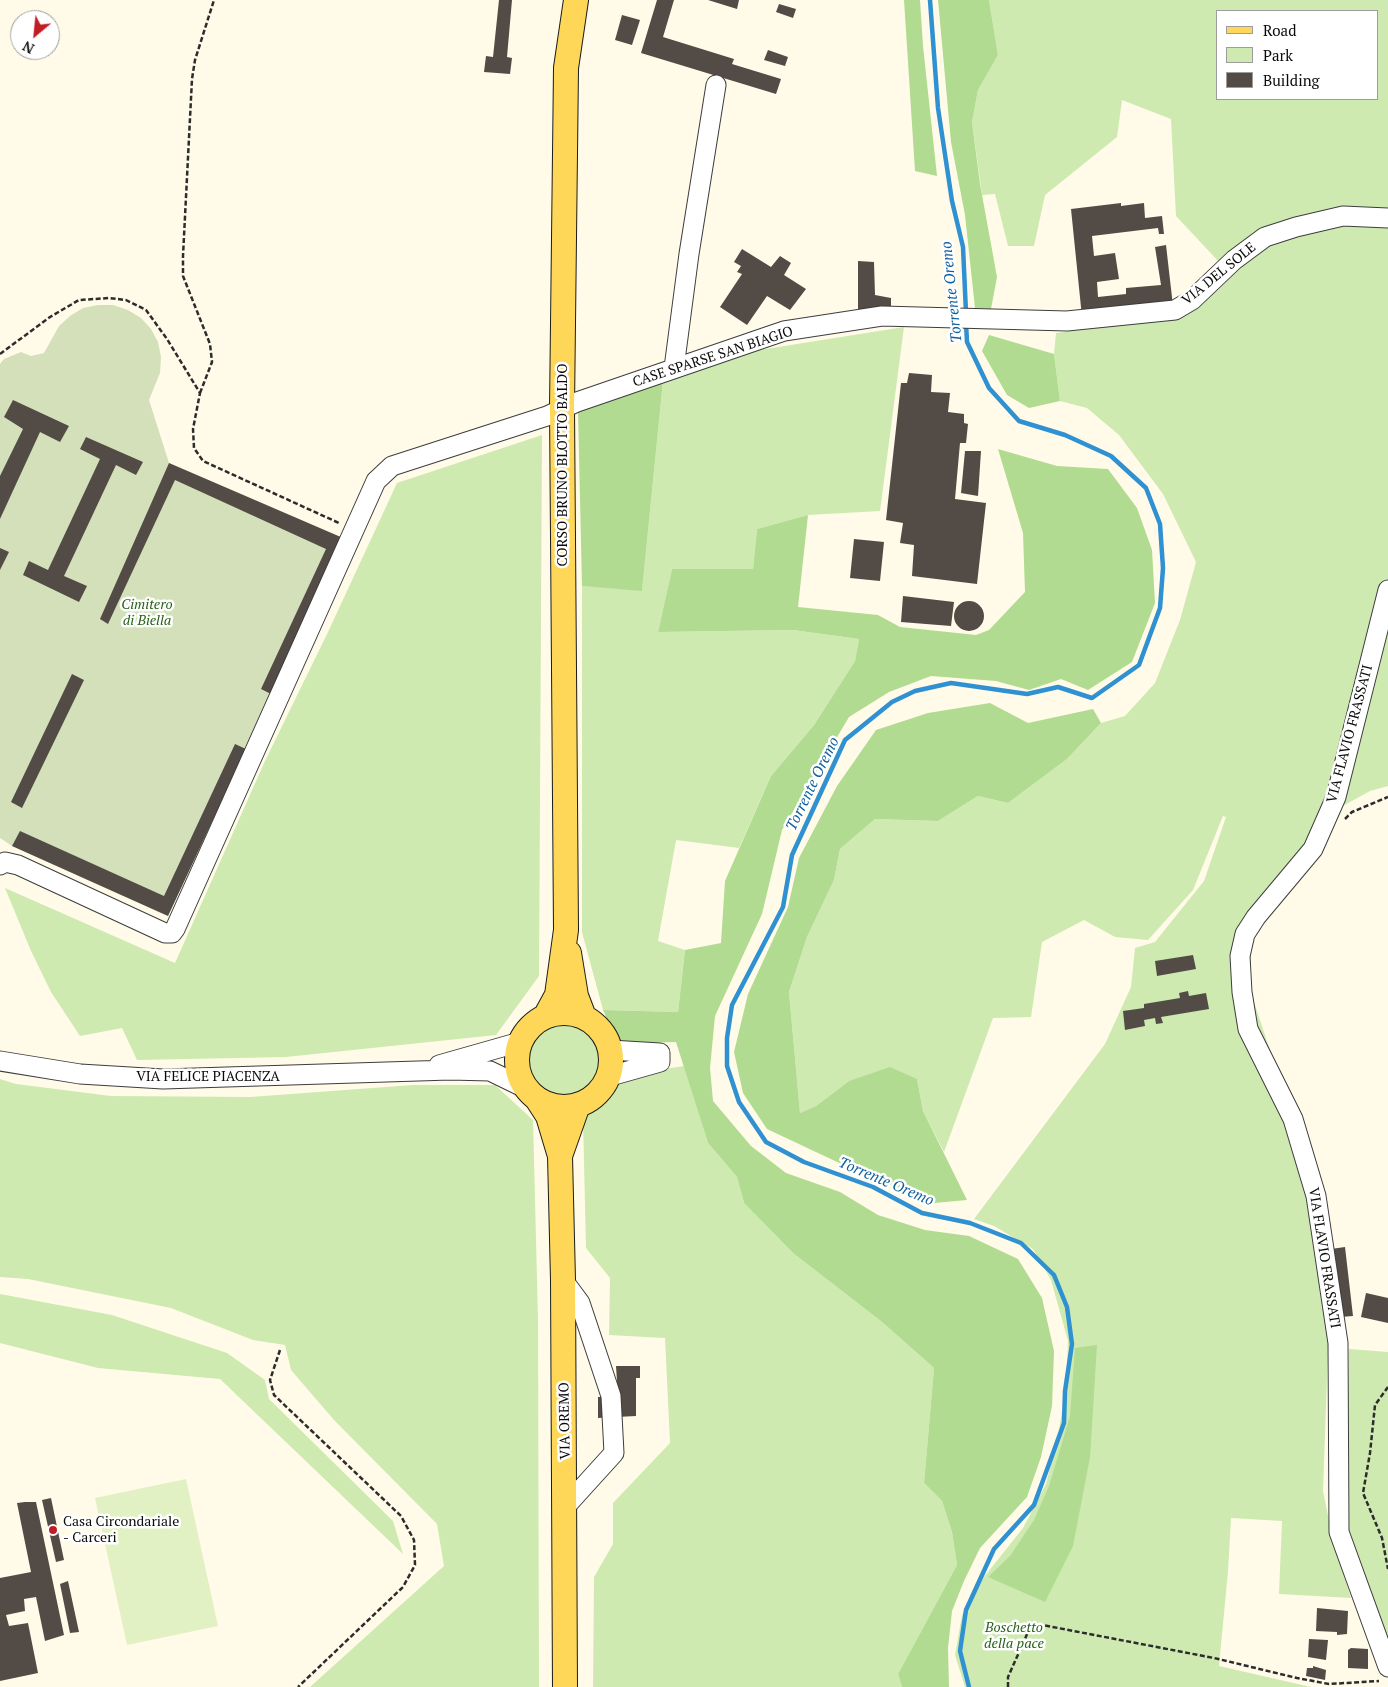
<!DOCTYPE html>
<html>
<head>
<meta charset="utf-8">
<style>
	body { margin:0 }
	#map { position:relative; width:1388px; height:1687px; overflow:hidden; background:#fffbe8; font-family:"PT Serif",serif }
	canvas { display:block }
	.legend { position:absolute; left:1216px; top:10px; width:162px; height:90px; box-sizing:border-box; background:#fff; border:1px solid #9d9d9d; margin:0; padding:6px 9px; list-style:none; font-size:15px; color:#0a0a0a }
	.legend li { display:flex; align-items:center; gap:10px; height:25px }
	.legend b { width:25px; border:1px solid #9d9d9d }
	.north { position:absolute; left:10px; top:10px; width:50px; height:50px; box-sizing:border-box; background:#fff; border:1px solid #9d9d9d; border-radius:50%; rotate:208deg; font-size:14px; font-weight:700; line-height:20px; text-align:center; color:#0a0a0a }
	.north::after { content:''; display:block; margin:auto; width:18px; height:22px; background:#bf1e25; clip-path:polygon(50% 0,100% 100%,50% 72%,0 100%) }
</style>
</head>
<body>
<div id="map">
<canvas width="1388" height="1687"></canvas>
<ul class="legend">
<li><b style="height:6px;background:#fed758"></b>Road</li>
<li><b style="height:14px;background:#ceeab1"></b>Park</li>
<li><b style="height:14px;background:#534b46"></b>Building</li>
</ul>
<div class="north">N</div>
</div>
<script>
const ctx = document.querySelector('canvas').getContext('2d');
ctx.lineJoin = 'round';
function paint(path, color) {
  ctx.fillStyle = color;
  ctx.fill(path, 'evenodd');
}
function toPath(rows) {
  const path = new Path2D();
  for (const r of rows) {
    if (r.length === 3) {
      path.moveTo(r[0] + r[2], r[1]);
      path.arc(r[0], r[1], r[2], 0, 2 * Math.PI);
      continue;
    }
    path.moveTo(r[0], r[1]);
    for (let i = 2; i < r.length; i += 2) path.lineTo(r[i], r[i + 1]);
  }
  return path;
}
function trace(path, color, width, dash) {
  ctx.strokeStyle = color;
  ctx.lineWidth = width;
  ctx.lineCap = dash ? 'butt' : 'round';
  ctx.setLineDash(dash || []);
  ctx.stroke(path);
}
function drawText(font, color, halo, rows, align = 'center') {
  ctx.font = font + ' "PT Serif",serif';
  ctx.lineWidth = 5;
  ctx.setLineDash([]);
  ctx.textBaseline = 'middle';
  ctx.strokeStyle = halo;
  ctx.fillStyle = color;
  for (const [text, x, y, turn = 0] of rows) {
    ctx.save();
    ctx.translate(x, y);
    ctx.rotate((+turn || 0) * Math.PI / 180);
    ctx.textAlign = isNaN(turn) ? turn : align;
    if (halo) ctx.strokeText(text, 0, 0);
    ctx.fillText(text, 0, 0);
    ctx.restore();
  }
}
paint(toPath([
	[989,0,1388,0,1388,596,1336,807,1305,849,1301,848,1277,876,1252,930,1250,990,1321,1204,1335,1347,1328,1348,1323,1491,1334,1545,1351,1598,1279,1594,1282,1521,1231,1518,1228,1571,1219,1666,1311,1687,965,1687,955,1655,962,1615,984,1577,1023,1528,1046,1484,1057,1441,1066,1388,1068,1341,1051,1280,1033,1249,994,1226,974,1219,1105,1044,1131,987,1135,948,1155,942,1204,881,1226,817,1223,816,1193,890,1148,940,1115,937,1084,920,1042,942,1031,1017,993,1018,944,1152,923,1111,917,1079,849,1081,816,1106,800,1113,789,992,807,937,834,880,840,849,875,819,938,821,978,796,1008,803,1067,759,1101,723,1125,716,1155,683,1180,620,1196,562,1163,494,1119,435,1087,408,1060,401,1054,354,1056,333,1174,317,1220,263,1176,216,1171,119,1122,100,1117,137,1045,195,1034,246,1008,246,995,194,982,195,972,122,978,90,998,55],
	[1217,11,1377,11,1377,99,1217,99],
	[904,327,880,511,808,515,757,529,753,569,672,569,658,632,793,630,859,639,855,661,814,725,771,776,739,848,676,840,658,941,685,950,678,1012,603,1010,582,932,582,586,642,590,663,381,753,351],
	[542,435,539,976,496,1035,286,1057,137,1060,122,1028,80,1036,51,992,31,951,5,888,175,963,265,761,328,632,397,483],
	[1388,610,1388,786,1370,791,1341,807],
	[563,1060,38],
	[684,1066,708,1143,737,1177,744,1203,793,1253,882,1322,934,1368,924,1483,942,1501,952,1532,957,1565,898,1674,902,1687,593,1687,594,1577,613,1544,613,1503,670,1443,665,1338,609,1335,610,1278,586,1248,583,1119,597,1106,616,1083,632,1074],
	[0,1079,16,1084,111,1096,250,1097,413,1085,495,1085,533,1120,538,1320,539,1687,310,1687,444,1566,437,1524,334,1420,291,1370,285,1345,253,1340,171,1308,28,1279,0,1277],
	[0,1294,112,1315,227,1353,265,1380,269,1399,393,1521,403,1554,220,1379,98,1368,0,1343],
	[1349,1349,1388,1352,1388,1647,1346,1531]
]), '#ceeab1');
paint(toPath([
	[904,0,920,0,923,46,937,176,915,171],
	[938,0,989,0,998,55,978,90,972,122,980,184,997,277,991,309,975,308,965,215,951,142],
	[989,335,1054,354,1060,401,1029,408,1007,395,982,351],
	[663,381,642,591,582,586,578,411],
	[998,449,1057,466,1108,469,1137,508,1152,550,1155,603,1132,662,1088,690,1061,679,1029,690,996,681,931,676,889,692,849,717,782,830,762,914,715,1016,710,1068,713,1101,751,1146,786,1173,840,1192,878,1215,925,1230,969,1236,1018,1259,1042,1298,1054,1351,1052,1406,1041,1457,1027,1497,980,1548,964,1581,952,1611,948,1648,949,1687,902,1687,898,1674,957,1565,952,1532,942,1501,924,1483,934,1368,882,1322,793,1253,744,1203,737,1177,708,1143,676,1042,618,1044,603,1010,678,1012,685,950,721,943,725,881,771,776,814,725,855,661,859,639,793,630,658,632,672,569,753,569,757,529,808,515,798,607,878,615,900,627,976,635,989,630,1025,592,1023,533],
	[990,703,1028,723,1093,709,1101,723,1067,759,1008,803,978,796,938,821,875,819,840,849,834,880,807,937,789,992,800,1113,816,1106,849,1081,890,1067,917,1079,923,1111,967,1200,934,1203,835,1161,767,1129,743,1093,734,1052,748,994,788,907,799,858,837,786,876,730,928,713],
	[1097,1345,1090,1457,1073,1546,1045,1602,988,1577,1010,1556,1034,1520,1049,1486,1070,1416,1075,1348]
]), '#b1db90');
paint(toPath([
	[98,305,113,305,128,310,141,318,151,329,158,342,161,357,160,373,149,400,169,463,343,538,168,916,12,846,0,838,0,364,4,359,21,352,31,356,44,353,59,326,70,316,83,308]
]), '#d3e0ba');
paint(toPath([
	[186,1479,218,1626,127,1645,95,1498]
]), '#e1f1c3');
trace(toPath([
	[930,0,938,108,952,201,963,247,966,313],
	[966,323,967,342,989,388,1019,421,1065,435,1111,456,1146,488,1160,524,1163,568,1160,608,1139,665,1092,698,1058,687,1027,694,951,683,915,691,892,702,845,740,792,855,783,907,732,1005,727,1038,727,1066,739,1102,766,1142,804,1162,873,1187,922,1213,970,1223,1021,1243,1054,1275,1067,1307,1072,1344,1065,1391,1064,1423,1034,1505,994,1549,966,1610,960,1651,969,1687]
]), '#2f90d2', 4.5);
paint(toPath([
	[499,0,512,0,507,57,512,58,510,74,484,72,486,56,493,57],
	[657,0,674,0,663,37,734,59,732,64,781,79,776,94,641,53],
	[708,0,739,0,737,9],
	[779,4,796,9,793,18,776,12],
	[622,15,640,20,632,45,615,40],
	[768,50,788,57,785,66,764,60],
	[1121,203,1121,206,1144,203,1145,218,1162,216,1164,234,1159,234,1158,228,1092,236,1094,256,1115,253,1119,279,1097,282,1098,297,1126,294,1126,288,1161,285,1155,247,1166,245,1173,306,1082,317,1071,209],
	[742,249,771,267,780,256,791,263,784,275,806,289,790,310,767,296,747,325,720,307,742,274,737,272,741,266,734,262],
	[858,261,874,262,875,295,891,298,891,312,858,310],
	[909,373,932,375,931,392,950,393,948,412,964,414,964,423,968,424,966,443,960,443,955,499,986,503,977,584,912,576,914,545,900,543,903,523,886,520,901,383,907,383],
	[13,400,69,426,60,442,40,432,0,519,0,476,23,429,4,417],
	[86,437,143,462,136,475,116,465,64,576,87,586,79,602,23,575,29,561,48,570,100,459,80,449],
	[965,451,981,451,978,496,961,493],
	[169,463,343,538,271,694,261,689,326,549,175,480,108,624,100,619],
	[854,539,884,542,880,581,850,578],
	[0,548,9,552,0,570],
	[903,596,954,602,951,626,901,622],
	[969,616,15],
	[72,674,84,680,22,808,11,802],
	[235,744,246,749,168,916,12,846,20,831,164,896],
	[1193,955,1196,969,1157,976,1155,961],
	[1188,991,1189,996,1206,993,1209,1009,1161,1017,1163,1023,1156,1024,1155,1018,1144,1020,1145,1026,1125,1030,1123,1011,1144,1008,1144,1004,1180,998,1179,993],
	[1345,1247,1353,1316,1340,1317,1331,1249],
	[1366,1293,1388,1298,1388,1323,1361,1317],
	[616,1366,640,1366,640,1378,636,1378,636,1416,598,1418,598,1397,618,1396],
	[51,1498,64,1560,56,1562,42,1500],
	[25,1502,36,1502,64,1635,45,1641,36,1597,24,1599,25,1611,6,1615,9,1626,28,1623,38,1673,0,1681,0,1578,31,1572,17,1503],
	[68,1581,79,1632,70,1633,60,1584],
	[1317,1608,1348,1611,1347,1634,1337,1635,1337,1632,1316,1631],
	[1309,1639,1328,1640,1326,1660,1308,1657],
	[1351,1648,1368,1649,1368,1669,1348,1668,1348,1650],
	[1313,1666,1326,1670,1325,1680,1306,1676,1307,1668,1313,1668]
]), '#534b46');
const minor = toPath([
	[674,368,689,254,716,85],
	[1388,590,1336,797,1313,849,1256,917,1245,934,1240,956,1242,992,1248,1029,1293,1119,1316,1196,1338,1343,1339,1532,1388,1667],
	[0,865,5,862,18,865,165,933,172,933,175,929,376,481,392,466,547,416,577,402,784,331,882,316,1067,321,1175,310,1192,300,1234,260,1265,237,1296,227,1343,216,1388,218],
	[0,1061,80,1074,163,1079,450,1070,490,1071,527,1089],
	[439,1065,520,1042],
	[607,1077,660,1062,660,1053,610,1050],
	[563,1280,580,1303,611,1396,614,1453,565,1507]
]);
const major = toPath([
	[569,953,576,996,584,1017],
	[564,1060,47],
	[545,1017,557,995,566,930,562,408,566,68,576,0],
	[537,1099,548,1116,560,1156,563,1280,565,1687],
	[560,1156,578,1105]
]);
trace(minor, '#3d3d3d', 21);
trace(major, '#1b1b1b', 26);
trace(toPath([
	[0,354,50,317,79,300,109,298,126,300,146,310,167,339,200,393,193,429,194,448,203,461,339,523],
	[200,393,212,362,210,344,183,276,183,256,192,79,195,60,214,0],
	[1345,819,1352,812,1388,797],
	[280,1350,270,1380,274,1395,401,1516,414,1540,415,1565,403,1587,298,1687],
	[1388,1387,1375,1405,1370,1453,1363,1493,1382,1538,1388,1569],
	[1008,1687,1008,1677,1032,1623,1214,1658,1297,1678,1329,1684,1379,1681]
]), '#2c2c2c', 2.5, [5, 2.5]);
trace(minor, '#fff', 19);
trace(major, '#fed758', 24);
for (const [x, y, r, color] of [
	[53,1530,5,"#bf1e25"]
]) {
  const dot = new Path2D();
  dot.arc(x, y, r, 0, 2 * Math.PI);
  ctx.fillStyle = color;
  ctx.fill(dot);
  trace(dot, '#fff', 2);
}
drawText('14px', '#0a0a0a', '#fff', [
	["VIA DEL SOLE",1219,274,-39],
	["CASE SPARSE SAN BIAGIO",713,357,-18],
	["CORSO BRUNO BLOTTO BALDO",563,465,-90],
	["VIA FLAVIO FRASSATI",1350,734,-75],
	["VIA FELICE PIACENZA",208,1077],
	["VIA FLAVIO FRASSATI",1324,1258,81],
	["VIA OREMO",565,1421,-91]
]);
drawText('italic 14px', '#286319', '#fff', [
	["Cimitero",147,605],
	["di Biella",147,621],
	["Boschetto",1014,1628],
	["della pace",1014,1644]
]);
drawText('14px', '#0a0a0a', '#fff', [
	["Casa Circondariale",63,1522],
	["- Carceri",63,1538]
], 'left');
drawText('italic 15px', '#10609f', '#fff', [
	["Torrente Oremo",952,292,-96],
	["Torrente Oremo",813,784,-64],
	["Torrente Oremo",886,1182,23]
]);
</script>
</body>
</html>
